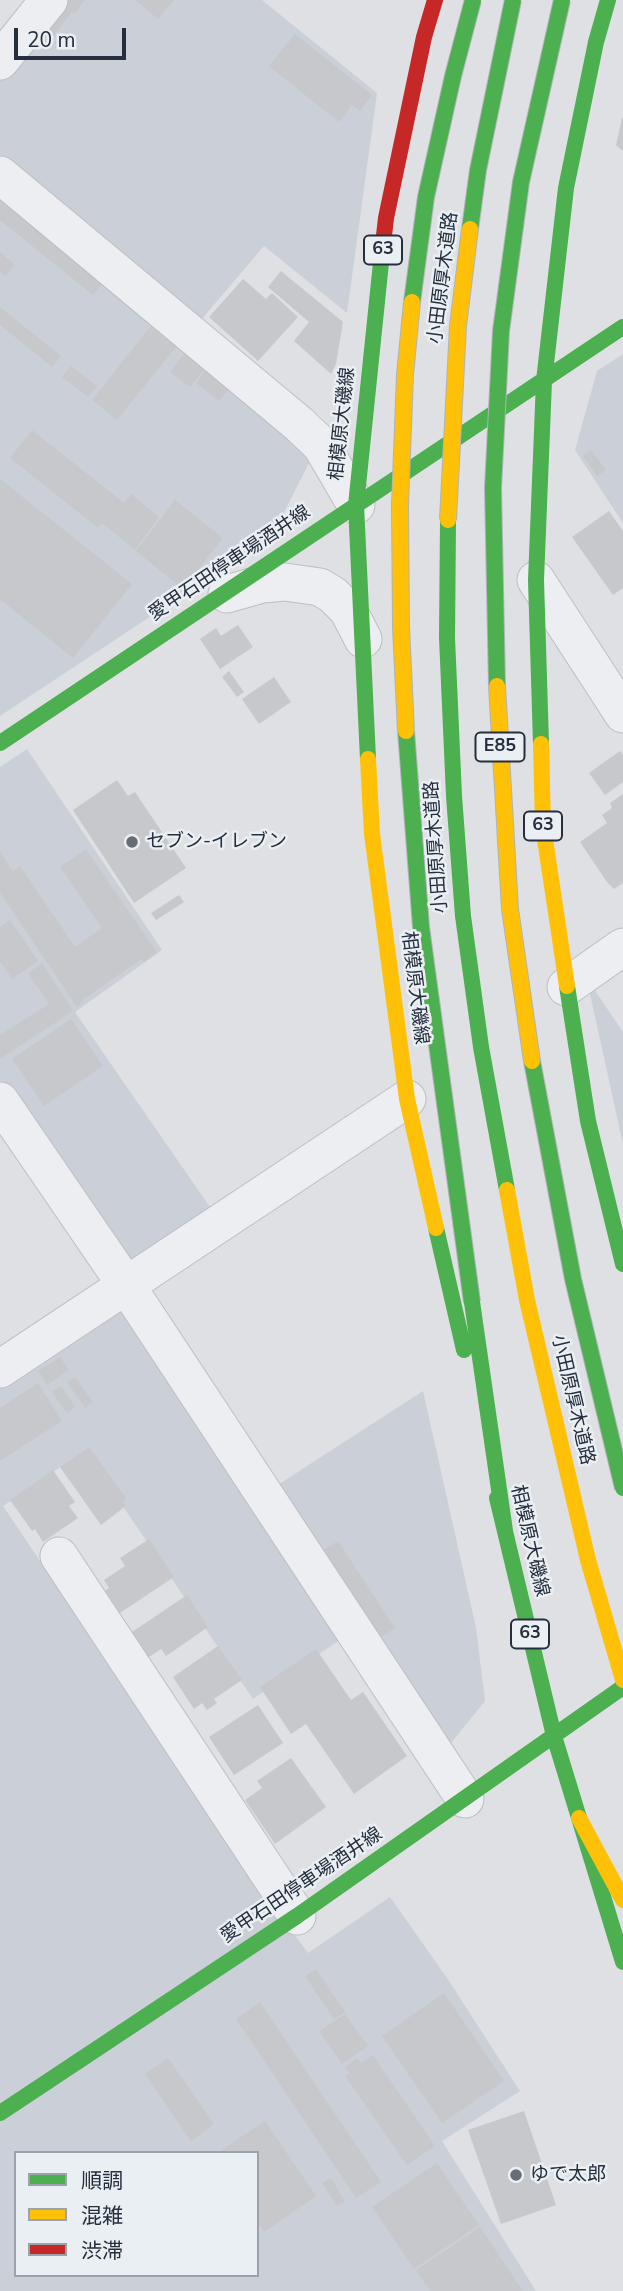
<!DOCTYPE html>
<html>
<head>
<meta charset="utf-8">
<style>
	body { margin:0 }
	#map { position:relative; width:623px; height:2291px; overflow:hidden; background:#dee0e3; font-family:"Nunito Sans","Noto Sans JP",sans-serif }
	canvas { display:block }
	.legend { position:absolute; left:14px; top:2151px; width:245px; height:126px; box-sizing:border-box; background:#eaeff4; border:2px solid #9ba2ab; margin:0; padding:9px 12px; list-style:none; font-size:21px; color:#252f3d }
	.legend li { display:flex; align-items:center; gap:14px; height:35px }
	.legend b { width:35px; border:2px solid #9ba2ab }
	.scale { position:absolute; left:14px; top:28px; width:112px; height:32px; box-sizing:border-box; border:4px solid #252f3d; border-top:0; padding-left:9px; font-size:21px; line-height:24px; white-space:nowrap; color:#252f3d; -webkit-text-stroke:5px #eaeff4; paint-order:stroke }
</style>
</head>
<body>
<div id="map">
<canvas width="623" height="2291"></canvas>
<ul class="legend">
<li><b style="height:9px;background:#4caf50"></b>順調</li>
<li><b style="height:9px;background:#ffc107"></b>混雑</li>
<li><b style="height:9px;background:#c62828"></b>渋滞</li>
</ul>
<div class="scale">20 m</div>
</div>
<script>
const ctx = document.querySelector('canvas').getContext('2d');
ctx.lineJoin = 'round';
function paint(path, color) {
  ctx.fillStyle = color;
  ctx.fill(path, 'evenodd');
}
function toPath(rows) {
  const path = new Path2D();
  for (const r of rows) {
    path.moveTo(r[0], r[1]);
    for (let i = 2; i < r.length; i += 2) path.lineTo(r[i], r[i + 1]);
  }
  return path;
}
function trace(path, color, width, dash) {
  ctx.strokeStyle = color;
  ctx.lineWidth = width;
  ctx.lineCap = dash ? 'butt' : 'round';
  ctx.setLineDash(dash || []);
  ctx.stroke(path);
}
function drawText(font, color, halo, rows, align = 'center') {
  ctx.font = font + ' "Nunito Sans","Noto Sans JP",sans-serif';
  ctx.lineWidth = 5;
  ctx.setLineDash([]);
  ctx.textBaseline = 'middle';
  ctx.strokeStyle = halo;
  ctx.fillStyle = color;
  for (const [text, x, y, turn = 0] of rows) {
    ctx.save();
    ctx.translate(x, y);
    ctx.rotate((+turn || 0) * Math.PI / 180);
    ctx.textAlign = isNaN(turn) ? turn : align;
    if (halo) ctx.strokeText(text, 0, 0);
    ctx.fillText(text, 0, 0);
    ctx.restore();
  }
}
paint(toPath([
	[62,0,262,0,377,93,347,313,264,246,201,320,0,158,0,78],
	[0,194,305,442,311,459,272,536,0,716],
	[623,354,623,523,575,450,597,371],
	[27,749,162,950,75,1012,212,1210,133,1262,115,1257,0,1087,0,767],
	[594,989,623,1032,623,1144,590,994],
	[121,1297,347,1635,253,1699,85,1450,3,1506,266,1896,308,1953,390,1897,447,1978,520,2091,442,2141,536,2291,0,2291,0,1378],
	[16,2153,257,2153,257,2275,16,2275],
	[423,1391,476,1628,485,1701,447,1748,270,1490]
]), '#cbd0d8');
paint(toPath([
	[69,0,85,0,74,14,72,12,47,44,40,39],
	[135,0,174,0,158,19],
	[295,34,372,95,360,111,352,105,339,122,269,66],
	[622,118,623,118,623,151,616,145],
	[0,201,103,283,93,295,0,220],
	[0,252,15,265,6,276,0,271],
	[281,271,343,322,336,364,331,374,294,341,309,322,268,287],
	[243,279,266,299,272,293,298,317,258,361,209,317],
	[0,307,61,356,52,367,0,325],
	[150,327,176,347,117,420,92,400],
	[187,350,207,366,190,387,170,372],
	[71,366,97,386,88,397,62,377],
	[208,367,231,386,219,401,196,383],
	[32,430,124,503,131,494,159,517,135,550,102,523,98,528,10,458],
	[591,450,606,470,597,476,583,456],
	[0,479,132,584,73,658,1,600,0,602],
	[175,500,223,538,183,589,136,551],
	[609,511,623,531,623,588,613,595,572,537],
	[238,625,253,647,220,669,200,639,216,628,221,636],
	[229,671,244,692,237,697,222,677],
	[274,677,291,702,259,724,242,699],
	[620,751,623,755,623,782,605,795,589,773],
	[117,780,128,796,135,792,186,868,134,903,73,810],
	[623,794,623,883,614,889,607,882,580,842,607,823,602,815,612,808,610,803],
	[86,849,157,953,144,962,142,959,82,1000,84,1002,77,1007,0,893,0,852,13,871,20,866,75,947,102,928,60,867],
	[179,895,184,902,156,920,151,913],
	[10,920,38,961,12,979,0,961,0,927],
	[42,963,73,1011,0,1059,0,1035,49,1004,28,973],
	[71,1019,103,1066,44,1106,12,1059],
	[60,1357,69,1370,47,1385,38,1371],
	[75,1377,93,1402,85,1408,67,1382],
	[38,1383,62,1421,0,1461,0,1408],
	[61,1386,75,1407,67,1413,52,1392],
	[89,1447,126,1498,123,1501,126,1506,101,1525,60,1467],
	[53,1470,75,1502,69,1506,78,1518,43,1542,35,1529,32,1531,10,1500],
	[149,1539,174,1577,120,1613,105,1591,109,1588,104,1580,125,1566,120,1558],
	[338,1541,395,1628,380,1638,322,1551],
	[187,1595,208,1627,166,1656,161,1649,146,1659,129,1634],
	[218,1646,242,1680,214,1699,217,1703,207,1710,202,1703,194,1709,173,1677],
	[316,1649,351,1700,363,1692,407,1756,354,1794,306,1724,291,1734,260,1687],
	[258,1705,283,1743,234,1775,209,1737],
	[291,1758,326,1807,275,1844,245,1800,262,1788,257,1781],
	[316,1969,345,2012,334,2019,305,1976],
	[444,1993,504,2081,442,2123,382,2036],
	[260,2002,381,2182,356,2198,236,2019],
	[345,2014,368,2046,342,2064,319,2031],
	[373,2055,435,2146,407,2165,345,2076,349,2073,345,2067,357,2058,361,2063],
	[168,2058,214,2124,191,2141,145,2074],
	[524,2111,556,2205,501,2224,468,2130],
	[265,2121,316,2196,264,2232,257,2222,257,2153,217,2153],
	[437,2163,479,2225,414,2269,372,2207],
	[331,2178,345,2201,337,2206,322,2183],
	[480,2227,523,2291,430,2291,416,2270]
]), '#c6c8cb');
const street = toPath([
	[0,61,49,0],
	[0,175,299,424,321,445,356,505],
	[536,580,623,714],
	[227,594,262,584,285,582,320,587,333,595,348,610,363,639],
	[566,987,623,947],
	[0,1101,126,1285,465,1799],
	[0,1369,407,1099],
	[59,1556,297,1916]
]);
trace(street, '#bcbec1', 39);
trace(street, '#edeef1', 37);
trace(toPath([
	[448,520,447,638,454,796,463,916,481,1047,507,1190],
	[0,743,623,327],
	[541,744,536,580,544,381,566,188,596,42,608,0],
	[368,759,356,505,382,253],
	[567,986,588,1121,623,1264],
	[436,1228,464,1350],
	[472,1302,505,1531],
	[497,1498,554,1736,623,1962],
	[0,2113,297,1916,623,1687]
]), '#4caf50', 16);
trace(toPath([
	[541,744,543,826,567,986],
	[368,759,372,834,407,1099,436,1228],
	[507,1190,527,1300,588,1560,623,1680],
	[579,1818,623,1900]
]), '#ffc107', 16);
trace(toPath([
	[382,253,386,218,424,37,435,0]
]), '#c62828', 16);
const fastBridge = toPath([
	[470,229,478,170,513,0],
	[412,302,426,197,453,76,473,0],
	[497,686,493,488,501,331,521,182,562,0],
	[406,731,421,927,472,1302],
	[532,1061,573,1279,623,1488]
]);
const slowBridge = toPath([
	[448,520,458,326,470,229],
	[497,686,510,909,532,1061],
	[406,731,401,627,400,505,405,375,412,302]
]);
trace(fastBridge, '#b0b3b8', 18, []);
trace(slowBridge, '#b0b3b8', 18, []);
trace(fastBridge, '#4caf50', 16);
trace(slowBridge, '#ffc107', 16);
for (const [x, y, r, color] of [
	[132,842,7,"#666d77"],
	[516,2175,7,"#666d77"]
]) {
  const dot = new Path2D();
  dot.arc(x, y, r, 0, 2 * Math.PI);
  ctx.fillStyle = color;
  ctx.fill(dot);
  trace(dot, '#eaeff4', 2.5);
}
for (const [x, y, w] of [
	[383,250,38],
	[500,747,49],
	[543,826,38],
	[530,1634,38]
]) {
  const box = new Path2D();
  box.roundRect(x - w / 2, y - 14.5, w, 29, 5);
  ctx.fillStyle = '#eaeff4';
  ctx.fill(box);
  trace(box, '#252f3d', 2);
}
drawText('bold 18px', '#252f3d', null, [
	["63",383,250],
	["E85",500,747],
	["63",543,826],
	["63",530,1634]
]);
drawText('19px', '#252f3d', '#eaeff4', [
	["小田原厚木道路",444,278,-83],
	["相模原大磯線",343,424,-84],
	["愛甲石田停車場酒井線",230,564,-34],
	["小田原厚木道路",437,847,-94],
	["相模原大磯線",414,988,83],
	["小田原厚木道路",572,1400,77],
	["相模原大磯線",529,1541,77],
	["愛甲石田停車場酒井線",302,1886,-34]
]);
drawText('19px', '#252f3d', '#eaeff4', [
	["セブン-イレブン",146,842],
	["ゆで太郎",530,2175]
], 'left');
</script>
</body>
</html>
